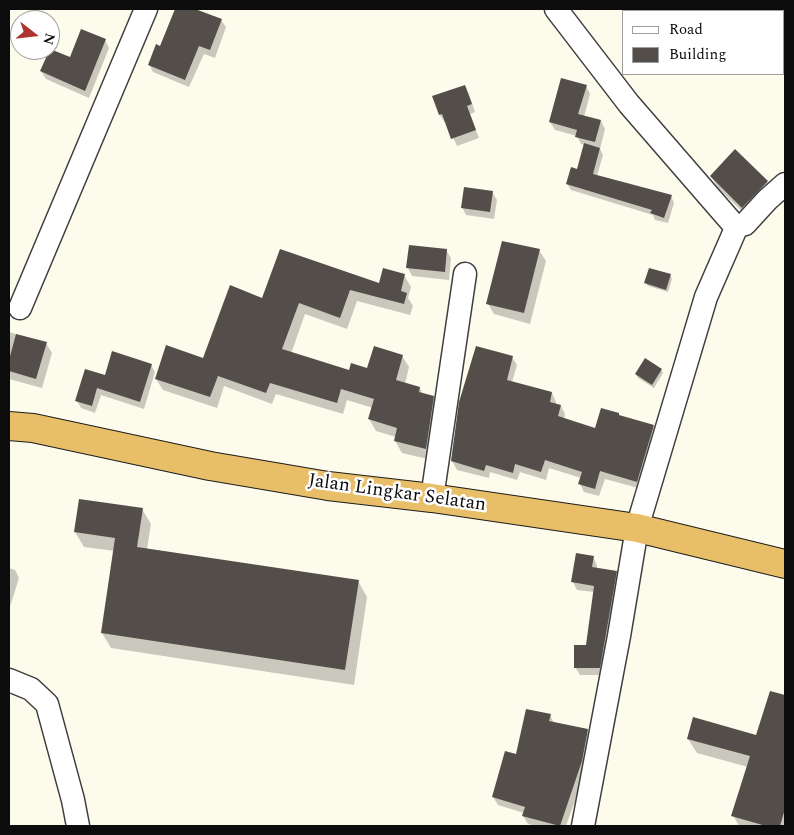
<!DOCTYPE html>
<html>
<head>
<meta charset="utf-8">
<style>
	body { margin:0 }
	#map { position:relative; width:794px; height:835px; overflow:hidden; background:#fdfbec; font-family:Spectral,serif }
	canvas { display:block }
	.frame { position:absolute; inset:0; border:10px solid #0c0c0c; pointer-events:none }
	.legend { position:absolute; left:622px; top:10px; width:162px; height:65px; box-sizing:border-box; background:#fff; border:1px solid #9e9e9e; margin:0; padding:6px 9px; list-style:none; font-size:15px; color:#0c0c0c }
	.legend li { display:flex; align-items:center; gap:10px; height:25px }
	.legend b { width:25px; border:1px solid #9e9e9e }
	.north { position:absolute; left:10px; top:10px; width:50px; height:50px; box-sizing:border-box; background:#fff; border:1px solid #9e9e9e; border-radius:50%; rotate:106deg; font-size:14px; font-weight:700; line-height:20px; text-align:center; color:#0c0c0c }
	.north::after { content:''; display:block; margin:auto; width:18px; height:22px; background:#ae3431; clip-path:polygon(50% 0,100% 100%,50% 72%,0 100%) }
</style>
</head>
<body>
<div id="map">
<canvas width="794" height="835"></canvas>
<div class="frame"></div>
<ul class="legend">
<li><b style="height:6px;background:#fff"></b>Road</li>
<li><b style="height:14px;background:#534e49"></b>Building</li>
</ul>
<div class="north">N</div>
</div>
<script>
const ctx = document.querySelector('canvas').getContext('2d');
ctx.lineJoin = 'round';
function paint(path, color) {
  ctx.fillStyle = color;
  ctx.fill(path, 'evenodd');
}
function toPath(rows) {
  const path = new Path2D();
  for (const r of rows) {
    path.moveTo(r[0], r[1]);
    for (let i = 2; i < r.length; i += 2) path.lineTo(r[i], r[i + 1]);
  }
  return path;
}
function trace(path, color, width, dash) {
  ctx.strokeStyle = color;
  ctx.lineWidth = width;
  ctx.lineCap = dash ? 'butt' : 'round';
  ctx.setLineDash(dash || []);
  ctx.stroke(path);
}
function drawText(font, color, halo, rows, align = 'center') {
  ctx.font = font + ' Spectral,serif';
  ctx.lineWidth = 5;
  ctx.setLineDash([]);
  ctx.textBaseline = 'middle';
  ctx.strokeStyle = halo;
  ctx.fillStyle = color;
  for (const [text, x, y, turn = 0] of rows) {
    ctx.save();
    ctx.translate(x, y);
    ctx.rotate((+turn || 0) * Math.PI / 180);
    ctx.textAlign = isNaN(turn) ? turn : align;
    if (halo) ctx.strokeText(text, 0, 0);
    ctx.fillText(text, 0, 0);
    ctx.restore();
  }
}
paint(toPath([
	[176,9,192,9,221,20,226,27,215,58,204,54,189,87,153,72,149,64,161,48],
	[105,40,109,48,89,98,46,79,41,71,71,59],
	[465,86,469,94,475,112,470,114,479,138,457,146,446,122,445,123,440,115,434,97],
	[586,86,590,94,584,117,601,121,605,129,600,149,603,155,597,176,671,196,674,203,668,223,655,220,653,215,571,190,567,184,578,171,585,145,581,144,577,136,555,130,550,122],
	[735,151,767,182,774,194,750,219,718,188,711,176],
	[492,192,497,200,494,219,466,215,462,207],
	[446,250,451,258,449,280,412,276,408,268],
	[539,250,546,261,530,324,494,314,488,304],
	[404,275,411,287,408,298,413,306,410,315,357,301,347,329,305,314,291,354,350,372,368,369,402,356,409,367,405,384,420,388,423,395,433,397,440,409,432,460,402,453,395,441,396,437,376,431,369,419,373,408,347,400,343,414,276,394,272,404,224,386,217,408,163,390,156,379,204,360,263,299,380,285],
	[670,275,672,279,668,292,648,286,646,283],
	[9,332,46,343,52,353,42,388,9,379],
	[512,357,517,365,512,382,552,393,556,402,556,405,561,406,565,414,564,420,596,429,620,416,653,426,658,435,642,489,605,479,599,496,584,492,580,484,581,478,549,468,546,480,520,472,517,480,490,472,489,478,457,470,452,461],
	[151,365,155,372,144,409,101,395,95,413,81,408,77,401,105,377],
	[661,370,663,373,654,388,638,378,636,374],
	[142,509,151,524,147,549,358,581,367,597,354,685,111,648,102,633,115,551,84,547,75,532],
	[593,557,597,565,597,569,616,572,620,580,604,675,580,675,575,667,587,647,594,592,577,590,573,582],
	[9,568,15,570,19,578,9,610],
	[771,692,785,697,785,826,739,826,733,815,748,767,697,753,688,739,757,736],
	[550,715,554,723,587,730,592,738,586,769,566,826,537,826,528,824,523,816,524,813,498,805,493,797,517,755]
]), '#0003');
paint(toPath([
	[175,9,195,9,222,19,210,50,199,46,185,80,148,65,156,44,160,46],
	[81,29,106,39,85,91,40,71,50,49,70,57],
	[561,78,587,85,578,114,601,120,595,142,575,137,577,130,549,122],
	[465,85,472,104,467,106,476,130,451,139,442,114,439,115,432,96],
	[584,143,600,148,593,174,672,195,664,218,650,213,652,210,566,184,571,167,577,169],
	[735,149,768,181,742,208,710,176],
	[464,187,493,191,490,212,461,208],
	[502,241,540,249,524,313,486,304],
	[409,245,447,249,445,272,406,268],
	[280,249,379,283,383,268,405,274,401,291,407,293,404,304,350,290,340,318,299,303,282,349,349,370,351,363,367,368,374,346,403,355,396,380,420,387,419,392,434,396,426,449,394,441,397,428,368,419,374,399,341,389,337,403,270,383,266,393,218,376,210,397,155,379,166,345,203,358,230,285,262,298],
	[649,268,671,274,666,290,644,283],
	[16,334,47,342,36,379,9,371,9,360],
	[476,346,513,356,507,380,552,392,550,402,561,405,558,416,595,428,601,408,619,413,619,415,654,425,637,482,600,471,595,489,578,484,582,472,545,460,541,472,515,464,513,473,486,465,484,471,451,461,459,402],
	[112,351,152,364,140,402,97,388,92,406,75,401,85,369,105,375],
	[645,358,662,369,652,385,635,374],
	[79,499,143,508,137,547,359,580,345,670,101,633,115,538,74,532],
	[576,553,594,556,592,567,617,571,600,668,574,668,574,645,586,645,594,586,571,582],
	[770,691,785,695,785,809,780,826,766,826,731,816,750,756,687,739,693,717,756,735],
	[526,709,551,714,549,721,588,729,582,761,560,826,522,816,525,807,492,797,505,751,516,754]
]), '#534e49');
const minor = toPath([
	[556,9,629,104,734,225,737,226,745,224,767,200,785,184],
	[20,308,146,9],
	[432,498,465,274],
	[9,680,31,689,47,704,73,800,78,826],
	[583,826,619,636,637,528,706,297,737,226]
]);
const trunk = toPath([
	[9,426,33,428,210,466,328,486,432,498,637,528,785,564]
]);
trace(minor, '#3f3f3f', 25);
trace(trunk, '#1d1d1d', 30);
trace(minor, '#fff', 22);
trace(trunk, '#e8be68', 28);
drawText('19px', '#0c0c0c', '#fff', [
	["Jalan Lingkar Selatan",397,494,8]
]);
</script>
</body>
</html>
